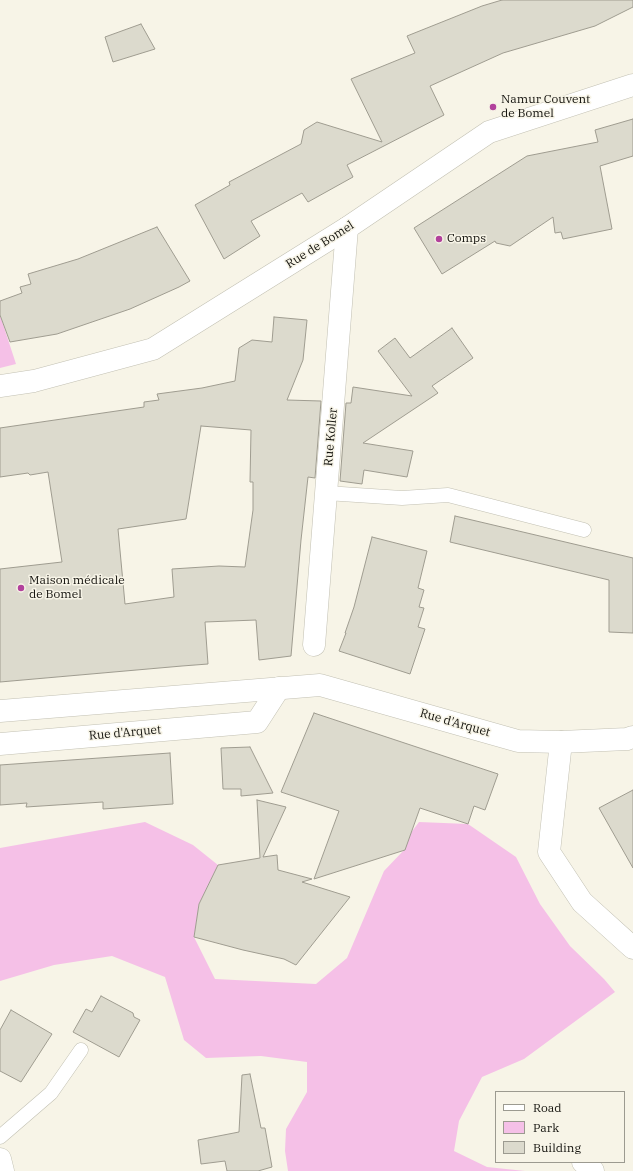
<!DOCTYPE html>
<html>
<head>
<meta charset="utf-8">
<style>
	body { margin:0 }
	#map { position:relative; width:633px; height:1171px; overflow:hidden; background:#f7f4e7; font-family:"IBM Plex Serif",serif }
	canvas { display:block }
	.legend { position:absolute; left:495px; top:1091px; width:130px; height:72px; box-sizing:border-box; background:#f7f4e7; border:1px solid #9c9a90; margin:0; padding:5px 7px; list-style:none; font-size:12px; color:#13120d }
	.legend li { display:flex; align-items:center; gap:8px; height:20px }
	.legend b { width:20px; border:1px solid #9c9a90 }
</style>
</head>
<body>
<div id="map">
<canvas width="633" height="1171"></canvas>
<ul class="legend">
<li><b style="height:5px;background:#fff"></b>Road</li>
<li><b style="height:11px;background:#f5c0e7"></b>Park</li>
<li><b style="height:11px;background:#dcdacd"></b>Building</li>
</ul>
</div>
<script>
const ctx = document.querySelector('canvas').getContext('2d');
ctx.lineJoin = 'round';
function paint(path, color) {
  ctx.fillStyle = color;
  ctx.fill(path, 'evenodd');
}
function toPath(rows) {
  const path = new Path2D();
  for (const r of rows) {
    path.moveTo(r[0], r[1]);
    for (let i = 2; i < r.length; i += 2) path.lineTo(r[i], r[i + 1]);
  }
  return path;
}
function trace(path, color, width, dash) {
  ctx.strokeStyle = color;
  ctx.lineWidth = width;
  ctx.lineCap = dash ? 'butt' : 'round';
  ctx.setLineDash(dash || []);
  ctx.stroke(path);
}
function drawText(font, color, halo, rows, align = 'center') {
  ctx.font = font + ' "IBM Plex Serif",serif';
  ctx.lineWidth = 3;
  ctx.setLineDash([]);
  ctx.textBaseline = 'middle';
  ctx.strokeStyle = halo;
  ctx.fillStyle = color;
  for (const [text, x, y, turn = 0] of rows) {
    ctx.save();
    ctx.translate(x, y);
    ctx.rotate((+turn || 0) * Math.PI / 180);
    ctx.textAlign = isNaN(turn) ? turn : align;
    if (halo) ctx.strokeText(text, 0, 0);
    ctx.fillText(text, 0, 0);
    ctx.restore();
  }
}
paint(toPath([
	[0,315,16,364,0,368],
	[145,822,193,845,218,865,199,904,194,937,215,979,316,984,347,958,384,871,404,850,410,834,419,822,468,824,516,857,540,904,570,946,604,979,615,992,524,1059,482,1077,459,1121,454,1151,487,1167,525,1171,288,1171,285,1151,286,1129,307,1092,307,1062,261,1056,206,1058,184,1040,165,977,112,956,54,965,0,981,0,848]
]), '#f5c0e7');
const building = toPath([
	[502,0,633,0,633,7,595,26,503,53,430,86,444,115,347,165,353,177,308,202,302,193,251,221,260,236,224,259,195,205,230,185,229,182,301,144,304,130,317,122,382,142,351,79,415,53,407,36,482,6,502,0],
	[141,24,155,49,113,62,105,37,141,24],
	[633,119,633,156,600,166,612,229,563,239,561,232,555,233,553,217,510,246,496,243,495,241,442,274,414,228,527,156,598,142,595,130,633,119],
	[157,227,190,281,179,287,130,309,57,334,10,342,0,315,0,301,22,293,20,287,31,284,28,274,78,259,157,227],
	[274,317,307,320,303,360,287,400,321,401,315,478,308,477,301,540,291,656,259,660,256,620,205,622,208,664,182,666,0,682,0,569,62,562,48,472,30,475,28,473,0,477,0,428,144,407,144,402,159,400,157,394,202,388,235,381,239,348,252,340,272,342,274,317],
	[201,426,251,430,250,482,253,482,253,510,245,567,219,566,172,569,174,597,125,604,118,529,186,519,201,426],
	[452,328,473,358,432,386,438,393,363,443,413,451,407,477,364,470,362,484,340,481,346,403,351,403,353,387,412,396,378,351,395,338,410,358,452,328],
	[455,516,633,558,633,633,609,632,609,580,450,542,455,516],
	[372,537,427,551,418,588,424,590,419,607,424,608,418,627,425,629,410,674,339,651,346,633,345,633,354,607,372,537],
	[314,713,498,774,485,810,474,806,468,824,420,808,405,850,314,879,339,811,281,792,314,713],
	[250,747,273,793,241,796,241,789,223,789,221,748,250,747],
	[170,753,173,804,103,809,103,802,26,807,27,803,0,805,0,765,170,753],
	[633,790,633,868,599,808,633,790],
	[257,800,286,807,263,857,277,855,278,870,312,879,302,882,350,897,296,965,284,959,243,950,194,937,199,904,218,865,260,858,257,800],
	[101,996,133,1013,134,1017,140,1020,119,1057,73,1032,86,1009,92,1012,101,996],
	[11,1010,52,1034,21,1082,0,1071,0,1030,11,1010],
	[250,1074,261,1128,265,1128,272,1167,258,1171,227,1171,225,1161,201,1164,198,1140,239,1132,242,1075,250,1074]
]);
paint(building, '#dcdacd');
trace(building, '#9f9c90', 1);
const lane = toPath([
	[326,493,402,498,448,495,584,530],
	[0,1137,51,1093,81,1050]
]);
const street = toPath([
	[314,645,347,228],
	[561,742,549,852,582,902,633,948],
	[0,744,257,722,279,688],
	[0,1159,3,1171],
	[583,1162,593,1171]
]);
const secondary = toPath([
	[0,386,34,381,153,349,347,228,489,132,633,85],
	[0,711,320,685,518,741,561,742,627,739,633,737]
]);
trace(lane, '#c2c0b3', 15);
trace(street, '#c2c0b3', 23);
trace(secondary, '#c2c0b3', 23);
trace(lane, '#fff', 14);
trace(street, '#fff', 22);
trace(secondary, '#fff', 22);
for (const [x, y, r, color] of [
	[493,107,4,"#b2419c"],
	[439,239,4,"#b2419c"],
	[21,588,4,"#b2419c"]
]) {
  const dot = new Path2D();
  dot.arc(x, y, r, 0, 2 * Math.PI);
  ctx.fillStyle = color;
  ctx.fill(dot);
  trace(dot, '#f7f4e7', 1.5);
}
drawText('12px', '#13120d', '#f7f4e7', [
	["Namur Couvent",501,100],
	["de Bomel",501,114],
	["Comps",447,239],
	["Maison médicale",29,581],
	["de Bomel",29,595]
], 'left');
drawText('12px', '#13120d', '#f7f4e7', [
	["Rue de Bomel",320,245,-32],
	["Rue Koller",331,437,-85],
	["Rue d'Arquet",455,723,16],
	["Rue d'Arquet",125,733,-5]
]);
</script>
</body>
</html>
